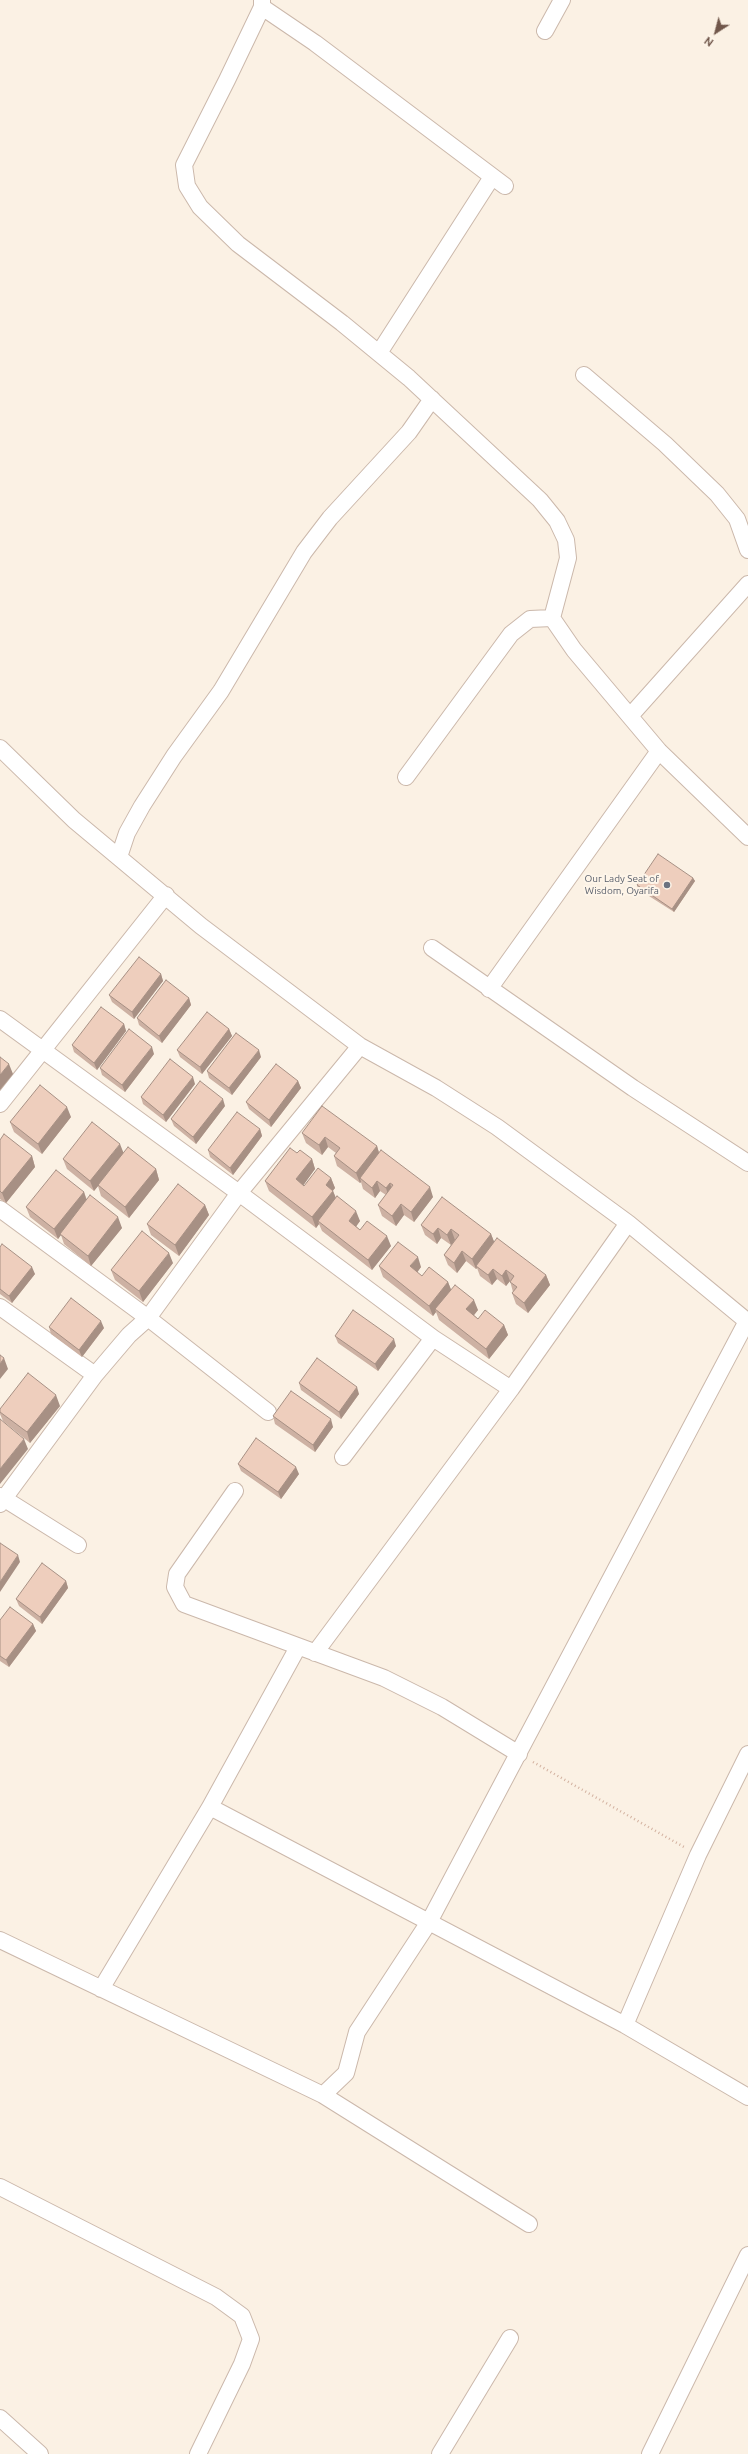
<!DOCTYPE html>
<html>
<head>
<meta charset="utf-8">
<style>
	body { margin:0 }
	#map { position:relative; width:748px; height:2454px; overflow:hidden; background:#fbf1e4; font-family:Ubuntu,sans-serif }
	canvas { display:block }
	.north { position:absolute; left:696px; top:12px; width:40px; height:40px; -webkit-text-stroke:3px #fef5e9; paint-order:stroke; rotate:216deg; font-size:11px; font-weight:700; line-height:16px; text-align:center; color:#71574b }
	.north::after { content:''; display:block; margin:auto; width:14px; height:18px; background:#71574b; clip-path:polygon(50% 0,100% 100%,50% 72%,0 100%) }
</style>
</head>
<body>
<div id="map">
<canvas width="748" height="2454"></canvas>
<div class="north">N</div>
</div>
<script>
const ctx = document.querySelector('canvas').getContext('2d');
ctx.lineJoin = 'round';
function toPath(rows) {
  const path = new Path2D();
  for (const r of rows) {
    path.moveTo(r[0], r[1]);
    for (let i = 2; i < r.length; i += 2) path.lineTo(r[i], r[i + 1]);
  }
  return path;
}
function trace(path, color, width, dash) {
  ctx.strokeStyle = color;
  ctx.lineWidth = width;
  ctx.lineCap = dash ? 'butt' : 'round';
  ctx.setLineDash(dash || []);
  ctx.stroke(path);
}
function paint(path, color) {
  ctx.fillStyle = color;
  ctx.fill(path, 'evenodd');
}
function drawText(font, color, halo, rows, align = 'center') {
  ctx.font = font + ' Ubuntu,sans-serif';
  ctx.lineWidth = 4;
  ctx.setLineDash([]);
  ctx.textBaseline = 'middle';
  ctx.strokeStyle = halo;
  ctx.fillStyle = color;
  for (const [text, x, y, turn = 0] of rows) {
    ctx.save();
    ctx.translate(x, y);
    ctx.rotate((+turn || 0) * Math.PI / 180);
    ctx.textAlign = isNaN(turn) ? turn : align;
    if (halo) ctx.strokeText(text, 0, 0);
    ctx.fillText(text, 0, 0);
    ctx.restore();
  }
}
const street = toPath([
	[262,0,262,7,227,80,184,165,187,186,200,207,238,244,342,323,409,378,540,500,557,521,566,540,568,558,552,618,574,650,659,751,748,837],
	[262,7,315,43,505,186],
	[545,31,562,0],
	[379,353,492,177],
	[584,375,665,444,717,494,737,519,748,550],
	[631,715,748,584],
	[0,748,74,820,201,926,360,1046,436,1088,497,1127,628,1223,748,1322],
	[406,777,511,634,530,619,552,618],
	[119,857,127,833,142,806,174,756,221,691,304,552,330,518,409,432,432,399],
	[432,948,633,1088,748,1163],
	[489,989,659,751],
	[0,1019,239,1193,433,1338,511,1389],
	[0,1104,166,895],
	[0,1209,148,1318,239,1193,360,1046],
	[0,1307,95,1375],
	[343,1457,433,1338],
	[235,1491,177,1574,175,1587,184,1604,384,1678,442,1707,519,1754],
	[0,1496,78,1545],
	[0,1504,95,1375,129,1335,148,1318,268,1412],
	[315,1653,511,1389,628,1223],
	[210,1807,625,2025,748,2097],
	[0,1940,323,2095,346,2073,357,2032,429,1922,747,1321],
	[101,1989,210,1807,298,1647],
	[625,2025,698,1855,748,1754],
	[323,2095,529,2224],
	[0,2187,216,2297,242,2316,251,2339,242,2364,198,2454],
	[0,2418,40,2454],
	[440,2454,510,2338],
	[650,2454,748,2255]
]);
trace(street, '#cbb8ab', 18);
trace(toPath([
	[533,1762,684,1847]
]), '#d3b2a0', 2.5, [1, 3]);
trace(street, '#fff', 16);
paint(toPath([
	[693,878,695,881,674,912,638,889,637,885],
	[161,974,163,981,134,1019,112,1002,109,995],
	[189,998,191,1005,162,1043,139,1025,137,1018],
	[124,1024,126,1031,97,1070,74,1052,72,1045],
	[229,1029,232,1036,202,1074,180,1057,177,1050],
	[154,1054,125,1092,102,1075,100,1068],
	[261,1057,232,1095,209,1078,207,1071],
	[298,1081,301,1088,271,1127,249,1109,246,1102],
	[195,1084,166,1122,143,1104,141,1097],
	[225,1106,196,1144,174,1126,171,1119],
	[71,1117,42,1154,14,1132,10,1122],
	[260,1129,262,1136,233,1175,210,1157,208,1150],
	[302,1133,377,1146,379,1153,433,1197,414,1222,404,1215,396,1226,382,1216,378,1205,386,1195,380,1191,375,1198,363,1189,361,1182,360,1183,337,1166,334,1156,336,1153,328,1147,322,1155,306,1143],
	[0,1140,32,1156,35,1167,6,1203,0,1199],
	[123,1153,156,1169,159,1180,129,1218,101,1196,98,1186,94,1191,67,1169,63,1159],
	[297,1153,312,1159,315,1169,303,1185,304,1186,331,1178,335,1188,333,1191,336,1198,360,1221,356,1226,360,1230,391,1246,372,1270,322,1231,319,1224,316,1228,269,1191,265,1181],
	[84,1192,87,1200,122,1228,91,1266,64,1244,61,1235,58,1239,30,1217,26,1207],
	[205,1205,209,1215,179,1256,151,1235,147,1224],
	[421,1225,491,1234,494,1242,546,1275,550,1285,528,1313,516,1304,512,1293,513,1292,510,1281,506,1286,497,1279,492,1285,480,1276,477,1268,476,1269,466,1261,457,1273,448,1265,444,1255,451,1245,441,1238,437,1244,425,1235],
	[0,1247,35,1274,12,1303,0,1294],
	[173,1263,143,1302,115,1280,111,1270],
	[379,1266,421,1267,417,1272,422,1276,448,1282,451,1290,478,1310,474,1315,478,1319,504,1325,508,1335,489,1359,439,1320,436,1312,433,1316,383,1277],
	[49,1327,104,1328,82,1357,51,1334],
	[335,1336,396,1346,378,1371,338,1343],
	[299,1383,359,1394,341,1419,301,1390],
	[60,1406,30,1443,3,1421,0,1414,0,1409],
	[273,1416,333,1427,315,1452,275,1424],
	[238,1464,299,1474,281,1499,241,1471],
	[66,1581,68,1588,42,1624,19,1606,16,1599],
	[0,1620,33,1624,36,1631,9,1667,0,1661]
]), '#cdb1a3');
paint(toPath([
	[693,878,695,881,674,912,672,909],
	[161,974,163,981,134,1019,132,1012],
	[189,998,191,1005,162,1043,159,1036],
	[124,1024,126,1031,97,1070,94,1063],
	[229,1029,232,1036,202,1074,200,1067],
	[152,1047,154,1054,125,1092,122,1085],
	[259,1050,261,1057,232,1095,229,1088],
	[9,1064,13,1074,0,1090,0,1075],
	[193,1077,195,1084,166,1122,163,1115],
	[298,1081,301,1088,271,1127,269,1120],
	[223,1099,225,1106,196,1144,193,1137],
	[67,1107,71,1117,42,1154,38,1144],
	[260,1129,262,1136,233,1175,230,1168],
	[325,1137,328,1147,322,1155,319,1145],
	[120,1144,124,1154,94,1191,90,1181],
	[377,1146,380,1156,360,1178,361,1182,360,1183,356,1173],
	[32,1156,35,1167,6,1203,2,1193],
	[312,1159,315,1169,300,1190,296,1179],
	[156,1169,159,1180,129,1218,125,1207],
	[331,1178,335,1188,329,1195,326,1185],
	[377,1181,380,1191,375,1198,372,1188],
	[390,1183,393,1193,389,1198,386,1188],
	[430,1187,433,1197,414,1222,411,1212],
	[333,1191,337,1201,318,1221,319,1224,316,1228,312,1217],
	[84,1192,87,1202,60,1234,61,1235,58,1239,54,1229],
	[401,1204,404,1215,396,1226,392,1216],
	[205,1205,209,1215,179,1256,175,1245],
	[356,1211,360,1221,353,1231,349,1221],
	[118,1217,122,1228,91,1266,88,1256],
	[438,1228,441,1238,437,1244,433,1234],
	[451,1229,455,1240,451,1245,447,1235],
	[491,1234,495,1244,476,1266,477,1268,476,1269,472,1259],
	[387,1236,391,1246,372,1270,368,1260],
	[462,1251,466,1261,457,1273,454,1263],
	[169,1253,173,1263,143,1302,139,1291],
	[418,1257,421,1267,414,1277,410,1266],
	[32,1267,35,1274,12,1303,9,1296],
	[493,1269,497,1279,492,1285,488,1275],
	[506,1270,510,1281,506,1286,502,1276],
	[546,1275,550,1285,528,1313,524,1303],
	[448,1282,452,1292,435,1309,436,1312,433,1316,429,1306],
	[474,1300,478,1310,470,1320,466,1309],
	[101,1321,104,1328,82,1357,79,1350],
	[504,1325,508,1335,489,1359,486,1349],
	[394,1339,396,1346,378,1371,375,1364],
	[4,1358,8,1369,0,1379,0,1364],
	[357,1387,359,1394,341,1419,339,1412],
	[56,1395,60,1406,30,1443,27,1432],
	[331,1419,333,1427,315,1452,313,1445],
	[24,1439,28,1449,0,1484,0,1469],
	[296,1467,299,1474,281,1499,278,1492],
	[18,1555,20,1562,0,1592,0,1582],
	[66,1581,68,1588,42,1624,40,1617],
	[33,1624,36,1631,9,1667,6,1660]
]), '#a79084');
const building = toPath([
	[658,854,693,878,672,909,637,885,658,854],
	[139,957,161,974,132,1012,109,995,139,957],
	[166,980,189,998,159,1036,137,1018,166,980],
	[101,1007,124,1024,94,1063,72,1045,101,1007],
	[207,1012,229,1029,200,1067,177,1050,207,1012],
	[129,1029,152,1047,122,1085,100,1068,129,1029],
	[236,1033,259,1050,229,1088,207,1071,236,1033],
	[0,1057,9,1064,0,1075,0,1057],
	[170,1059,193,1077,163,1115,141,1097,170,1059],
	[276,1064,298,1081,269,1120,246,1102,276,1064],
	[200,1081,223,1099,193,1137,171,1119,200,1081],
	[40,1085,67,1107,38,1144,10,1122,40,1085],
	[322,1106,377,1146,356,1173,334,1156,340,1148,325,1137,319,1145,302,1133,322,1106],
	[237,1112,260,1129,230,1168,208,1150,237,1112],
	[92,1122,120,1144,90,1181,63,1159,92,1122],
	[4,1134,32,1156,2,1193,0,1191,0,1140,4,1134],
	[128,1147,156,1169,125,1207,98,1185,128,1147],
	[290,1148,297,1153,300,1150,312,1159,296,1179,304,1186,318,1168,331,1178,326,1185,333,1191,312,1217,265,1181,290,1148],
	[381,1150,430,1187,411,1212,401,1204,392,1216,378,1205,393,1185,390,1183,386,1188,377,1181,372,1188,360,1178,381,1150],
	[56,1170,84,1192,54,1229,26,1207,56,1170],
	[178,1184,205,1205,175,1245,147,1224,178,1184],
	[90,1195,118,1217,88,1256,60,1234,90,1195],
	[337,1196,356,1211,349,1221,360,1230,367,1221,387,1236,368,1260,318,1221,337,1196],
	[442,1197,491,1234,472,1259,462,1251,454,1263,444,1255,459,1235,451,1229,447,1235,438,1228,433,1234,421,1225,442,1197],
	[142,1231,169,1253,139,1291,111,1270,142,1231],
	[497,1238,546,1275,524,1303,512,1293,517,1287,510,1282,514,1276,506,1270,502,1276,493,1269,488,1275,476,1266,497,1238],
	[398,1242,418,1257,410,1266,422,1276,429,1267,448,1282,429,1306,379,1266,398,1242],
	[2,1244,32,1267,9,1296,0,1289,0,1247,2,1244],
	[455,1285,474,1300,466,1309,478,1319,485,1310,504,1325,486,1349,435,1309,455,1285],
	[71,1298,101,1321,79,1350,49,1327,71,1298],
	[353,1310,394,1339,375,1364,335,1336,353,1310],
	[0,1355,4,1358,0,1364,0,1355],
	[317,1358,357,1387,339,1412,299,1383,317,1358],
	[28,1373,56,1395,27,1432,0,1412,0,1409,28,1373],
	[291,1391,331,1419,313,1445,273,1416,291,1391],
	[0,1419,24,1439,0,1469,0,1419],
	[256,1438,296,1467,278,1492,238,1464,256,1438],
	[0,1543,18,1555,0,1582,0,1543],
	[42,1563,66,1581,40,1617,16,1599,42,1563],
	[10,1607,33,1624,6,1660,0,1656,0,1620,10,1607]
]);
paint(building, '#eecebd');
trace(building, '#a79084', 1);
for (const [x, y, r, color] of [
	[667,885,4,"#6b7280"]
]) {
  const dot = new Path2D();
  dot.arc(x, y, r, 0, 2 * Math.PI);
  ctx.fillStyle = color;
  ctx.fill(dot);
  trace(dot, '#fef5e9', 1.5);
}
drawText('10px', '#5b616d', '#fef5e9', [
	["Our Lady Seat of",659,879],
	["Wisdom, Oyarifa",659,891]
], 'right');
</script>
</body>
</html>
